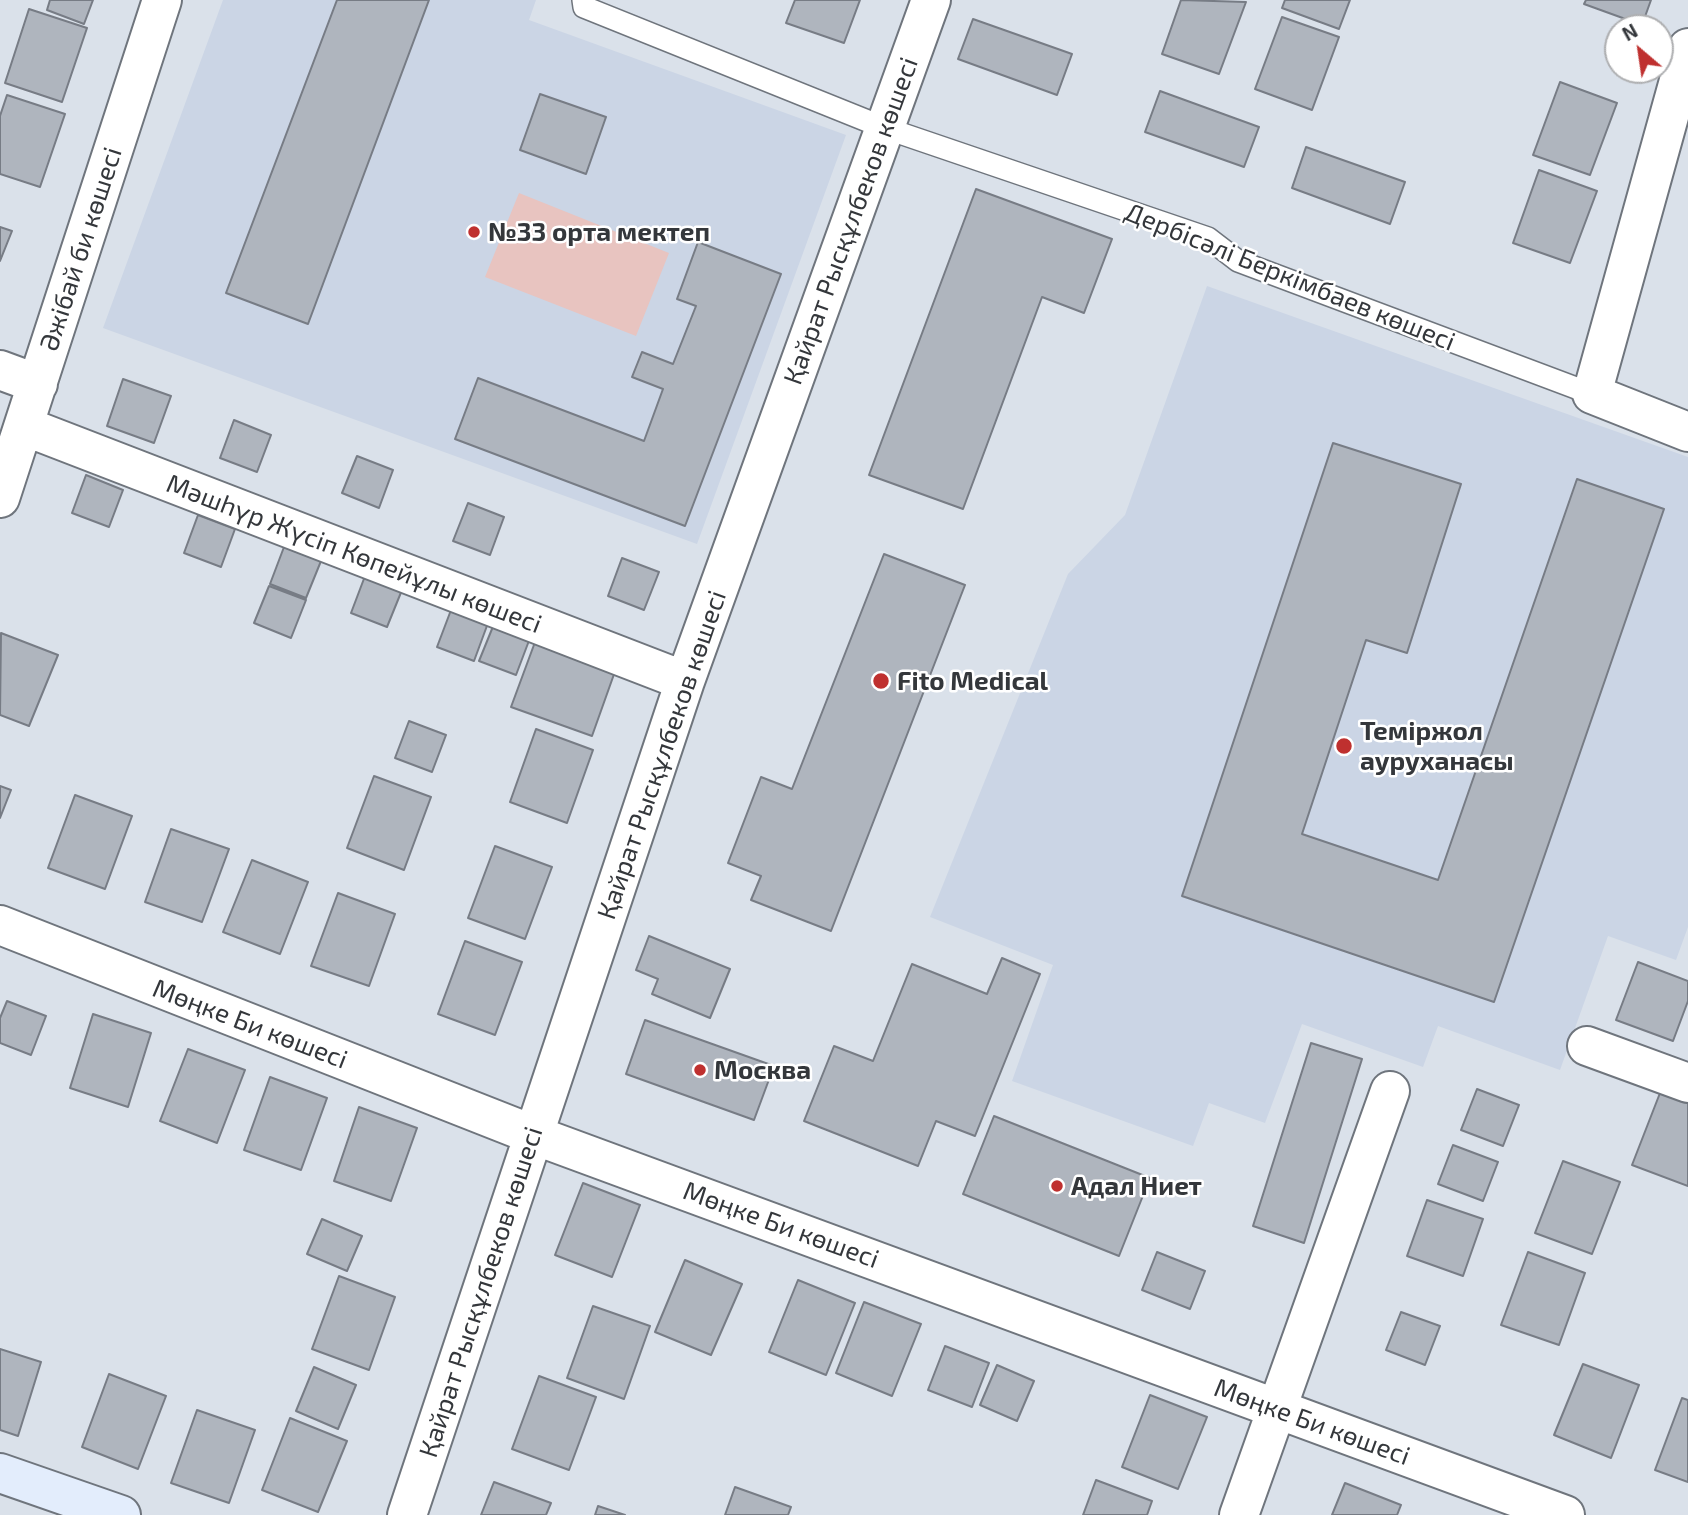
<!DOCTYPE html>
<html>
<head>
<meta charset="utf-8">
<style>
	body { margin:0 }
	#map { position:relative; width:1688px; height:1515px; overflow:hidden; background:#dae1ea; font-family:"Exo 2",sans-serif }
	canvas { display:block }
	.north { position:absolute; left:1604px; top:14px; width:70px; height:70px; box-sizing:border-box; background:#fff; border:2px solid #aeafb1; border-radius:50%; rotate:331deg; font-size:19px; font-weight:700; line-height:28px; text-align:center; color:#34373b }
	.north::after { content:''; display:block; margin:auto; width:24px; height:32px; background:#bf302f; clip-path:polygon(50% 0,100% 100%,50% 72%,0 100%) }
</style>
</head>
<body>
<div id="map">
<canvas width="1688" height="1515"></canvas>
<div class="north">N</div>
</div>
<script>
const ctx = document.querySelector('canvas').getContext('2d');
ctx.lineJoin = 'round';
function paint(path, color) {
  ctx.fillStyle = color;
  ctx.fill(path, 'evenodd');
}
function toPath(rows) {
  const path = new Path2D();
  for (const r of rows) {
    path.moveTo(r[0], r[1]);
    for (let i = 2; i < r.length; i += 2) path.lineTo(r[i], r[i + 1]);
  }
  return path;
}
function trace(path, color, width, dash) {
  ctx.strokeStyle = color;
  ctx.lineWidth = width;
  ctx.lineCap = dash ? 'butt' : 'round';
  ctx.setLineDash(dash || []);
  ctx.stroke(path);
}
function drawText(font, color, halo, rows, align = 'center') {
  ctx.font = font + ' "Exo 2",sans-serif';
  ctx.lineWidth = 5;
  ctx.setLineDash([]);
  ctx.textBaseline = 'middle';
  ctx.strokeStyle = halo;
  ctx.fillStyle = color;
  for (const [text, x, y, turn = 0] of rows) {
    ctx.save();
    ctx.translate(x, y);
    ctx.rotate((+turn || 0) * Math.PI / 180);
    ctx.textAlign = isNaN(turn) ? turn : align;
    if (halo) ctx.strokeText(text, 0, 0);
    ctx.fillText(text, 0, 0);
    ctx.restore();
  }
}
paint(toPath([
	[223,0,536,0,529,20,846,135,697,544,103,328],
	[1207,286,1688,457,1688,927,1676,960,1608,936,1560,1070,1438,1026,1423,1067,1302,1024,1265,1123,1209,1103,1193,1146,1012,1081,1053,965,930,917,1068,574,1125,515]
]), '#cbd5e5');
paint(toPath([
	[519,193,669,253,636,336,485,277]
]), '#e8c4c0');
const building = toPath([
	[50,0,93,0,84,24,47,10,50,0],
	[337,0,429,0,308,324,226,293,337,0],
	[795,0,860,0,844,43,786,23,795,0],
	[1181,0,1246,2,1219,74,1162,54,1181,0],
	[1285,0,1350,0,1339,29,1282,8,1285,0],
	[1586,0,1651,0,1642,25,1584,4,1586,0],
	[29,9,87,28,62,102,5,83,29,9],
	[1282,17,1339,37,1312,110,1255,89,1282,17],
	[973,19,1072,54,1057,95,958,59,973,19],
	[1560,82,1617,103,1590,175,1533,155,1560,82],
	[1160,91,1259,127,1244,167,1145,132,1160,91],
	[540,94,606,117,586,174,520,150,540,94],
	[7,95,65,114,40,187,0,174,0,116,7,95],
	[1306,147,1405,182,1390,224,1292,188,1306,147],
	[1539,170,1597,191,1570,263,1513,243,1539,170],
	[976,189,1112,239,1084,313,1042,297,963,509,869,475,976,189],
	[0,227,12,231,0,261,0,227],
	[698,242,781,274,685,526,455,439,478,378,644,441,663,389,632,377,642,352,673,364,696,306,677,299,698,242],
	[123,379,171,396,154,443,107,426,123,379],
	[234,420,271,435,257,472,220,458,234,420],
	[1333,443,1461,484,1407,653,1366,640,1302,834,1438,880,1577,479,1664,509,1494,1002,1182,896,1333,443],
	[357,456,393,470,379,508,342,493,357,456],
	[86,475,123,490,109,527,72,513,86,475],
	[468,503,504,517,490,555,453,541,468,503],
	[198,515,235,529,221,567,184,553,198,515],
	[284,547,321,561,306,598,270,584,284,547],
	[884,554,965,585,831,931,751,900,761,876,728,863,761,777,792,789,884,554],
	[622,558,659,572,644,610,608,596,622,558],
	[365,576,402,590,387,627,351,613,365,576],
	[269,586,306,600,291,638,254,623,269,586],
	[451,610,488,623,474,661,437,647,451,610],
	[494,624,530,638,516,675,479,661,494,624],
	[1,633,58,655,29,726,0,715,1,633],
	[538,634,618,663,592,736,511,707,538,634],
	[409,721,446,735,432,772,395,758,409,721],
	[536,729,593,750,567,823,510,802,536,729],
	[374,776,431,797,404,870,347,848,374,776],
	[0,786,11,790,0,818,0,786],
	[75,795,132,816,105,889,48,868,75,795],
	[171,829,229,849,202,922,145,902,171,829],
	[495,846,552,867,525,939,468,918,495,846],
	[252,860,308,882,280,954,223,932,252,860],
	[338,893,395,914,369,986,311,966,338,893],
	[649,936,730,969,710,1018,652,994,658,979,636,970,649,936],
	[465,941,522,962,495,1035,438,1014,465,941],
	[1002,958,1040,974,975,1136,936,1121,918,1166,804,1121,834,1046,873,1061,912,964,987,994,1002,958],
	[1638,962,1688,981,1688,1001,1673,1041,1616,1020,1638,962],
	[7,1001,46,1016,31,1055,0,1043,0,1018,7,1001],
	[93,1014,151,1033,128,1107,70,1088,93,1014],
	[645,1020,774,1066,754,1120,626,1074,645,1020],
	[1311,1043,1362,1059,1304,1243,1253,1226,1311,1043],
	[188,1049,245,1070,217,1143,160,1121,188,1049],
	[270,1077,327,1098,301,1170,244,1150,270,1077],
	[1477,1089,1519,1105,1503,1146,1461,1130,1477,1089],
	[1660,1093,1688,1103,1688,1186,1632,1165,1660,1093],
	[359,1107,417,1128,391,1201,334,1181,359,1107],
	[994,1116,1150,1178,1119,1256,963,1194,994,1116],
	[1453,1145,1498,1162,1483,1201,1438,1184,1453,1145],
	[1563,1161,1620,1182,1592,1254,1535,1233,1563,1161],
	[583,1183,640,1205,612,1277,555,1255,583,1183],
	[1427,1200,1483,1219,1463,1276,1407,1256,1427,1200],
	[322,1219,362,1236,347,1271,307,1254,322,1219],
	[1157,1252,1205,1271,1190,1309,1142,1290,1157,1252],
	[1528,1252,1585,1273,1559,1345,1501,1325,1528,1252],
	[685,1260,742,1284,711,1355,655,1332,685,1260],
	[339,1276,395,1297,369,1370,312,1349,339,1276],
	[798,1280,855,1303,826,1375,769,1352,798,1280],
	[864,1302,921,1324,892,1396,836,1373,864,1302],
	[593,1306,650,1326,624,1399,567,1378,593,1306],
	[1401,1312,1440,1326,1425,1365,1386,1350,1401,1312],
	[945,1346,989,1363,972,1407,928,1390,945,1346],
	[0,1349,41,1362,18,1436,0,1430,0,1349],
	[1583,1364,1639,1385,1611,1458,1554,1435,1583,1364],
	[997,1365,1034,1381,1017,1421,980,1405,997,1365],
	[314,1367,356,1385,338,1429,296,1411,314,1367],
	[109,1374,166,1396,138,1469,82,1447,109,1374],
	[539,1376,596,1397,569,1470,512,1449,539,1376],
	[1150,1395,1207,1417,1178,1489,1122,1467,1150,1395],
	[1682,1398,1688,1400,1688,1482,1655,1470,1682,1398],
	[197,1410,255,1430,229,1503,171,1483,197,1410],
	[290,1418,347,1441,318,1512,262,1490,290,1418],
	[1096,1480,1152,1501,1147,1515,1083,1515,1096,1480],
	[494,1482,551,1503,546,1515,481,1515,494,1482],
	[1345,1483,1401,1505,1397,1515,1332,1515,1345,1483],
	[735,1487,791,1507,788,1515,725,1515,735,1487],
	[598,1506,625,1515,595,1515,598,1506]
]);
paint(building, '#afb5be');
trace(building, '#777c85', 2);
const service = toPath([
	[583,0,584,7,885,128,1208,238,1238,261,1592,394]
]);
const minor = toPath([
	[1688,48,1592,394,1688,432],
	[0,370,38,384],
	[24,426,685,681],
	[0,498,162,0],
	[0,925,534,1135,1565,1515],
	[1587,1046,1688,1083],
	[407,1515,685,681,931,0],
	[1239,1515,1390,1091]
]);
const secondary = toPath([
	[0,1473,121,1515]
]);
trace(service, '#6f757d', 24);
trace(minor, '#6f757d', 42);
trace(secondary, '#6f757d', 42);
trace(service, '#fff', 21);
trace(minor, '#fff', 38);
trace(secondary, '#e3edfc', 38);
for (const [x, y, r, color] of [
	[474,232,7,"#bf302f"],
	[881,681,9,"#bf302f"],
	[1344,746,9,"#bf302f"],
	[700,1070,7,"#bf302f"],
	[1057,1186,7,"#bf302f"]
]) {
  const dot = new Path2D();
  dot.arc(x, y, r, 0, 2 * Math.PI);
  ctx.fillStyle = color;
  ctx.fill(dot);
  trace(dot, '#fff', 2.5);
}
drawText('26px', '#34373b', '#fff', [
	["Қайрат Рысқұлбеков көшесі",851,221,-70],
	["Әжібай би көшесі",81,249,-72],
	["Дербісәлі Беркімбаев көшесі",1290,277,22],
	["Мәшһүр Жүсіп Көпейұлы көшесі",354,554,21],
	["Қайрат Рысқұлбеков көшесі",662,755,-71],
	["Мөңке Би көшесі",250,1024,21],
	["Мөңке Би көшесі",781,1225,20],
	["Қайрат Рысқұлбеков көшесі",481,1292,-72],
	["Мөңке Би көшесі",1312,1422,20]
]);
drawText('bold 26px', '#34373b', '#fff', [
	["№33 орта мектеп",488,232],
	["Fito Medical",897,681],
	["Теміржол",1360,731],
	["ауруханасы",1360,761],
	["Москва",714,1070],
	["Адал Ниет",1071,1186]
], 'left');
</script>
</body>
</html>
